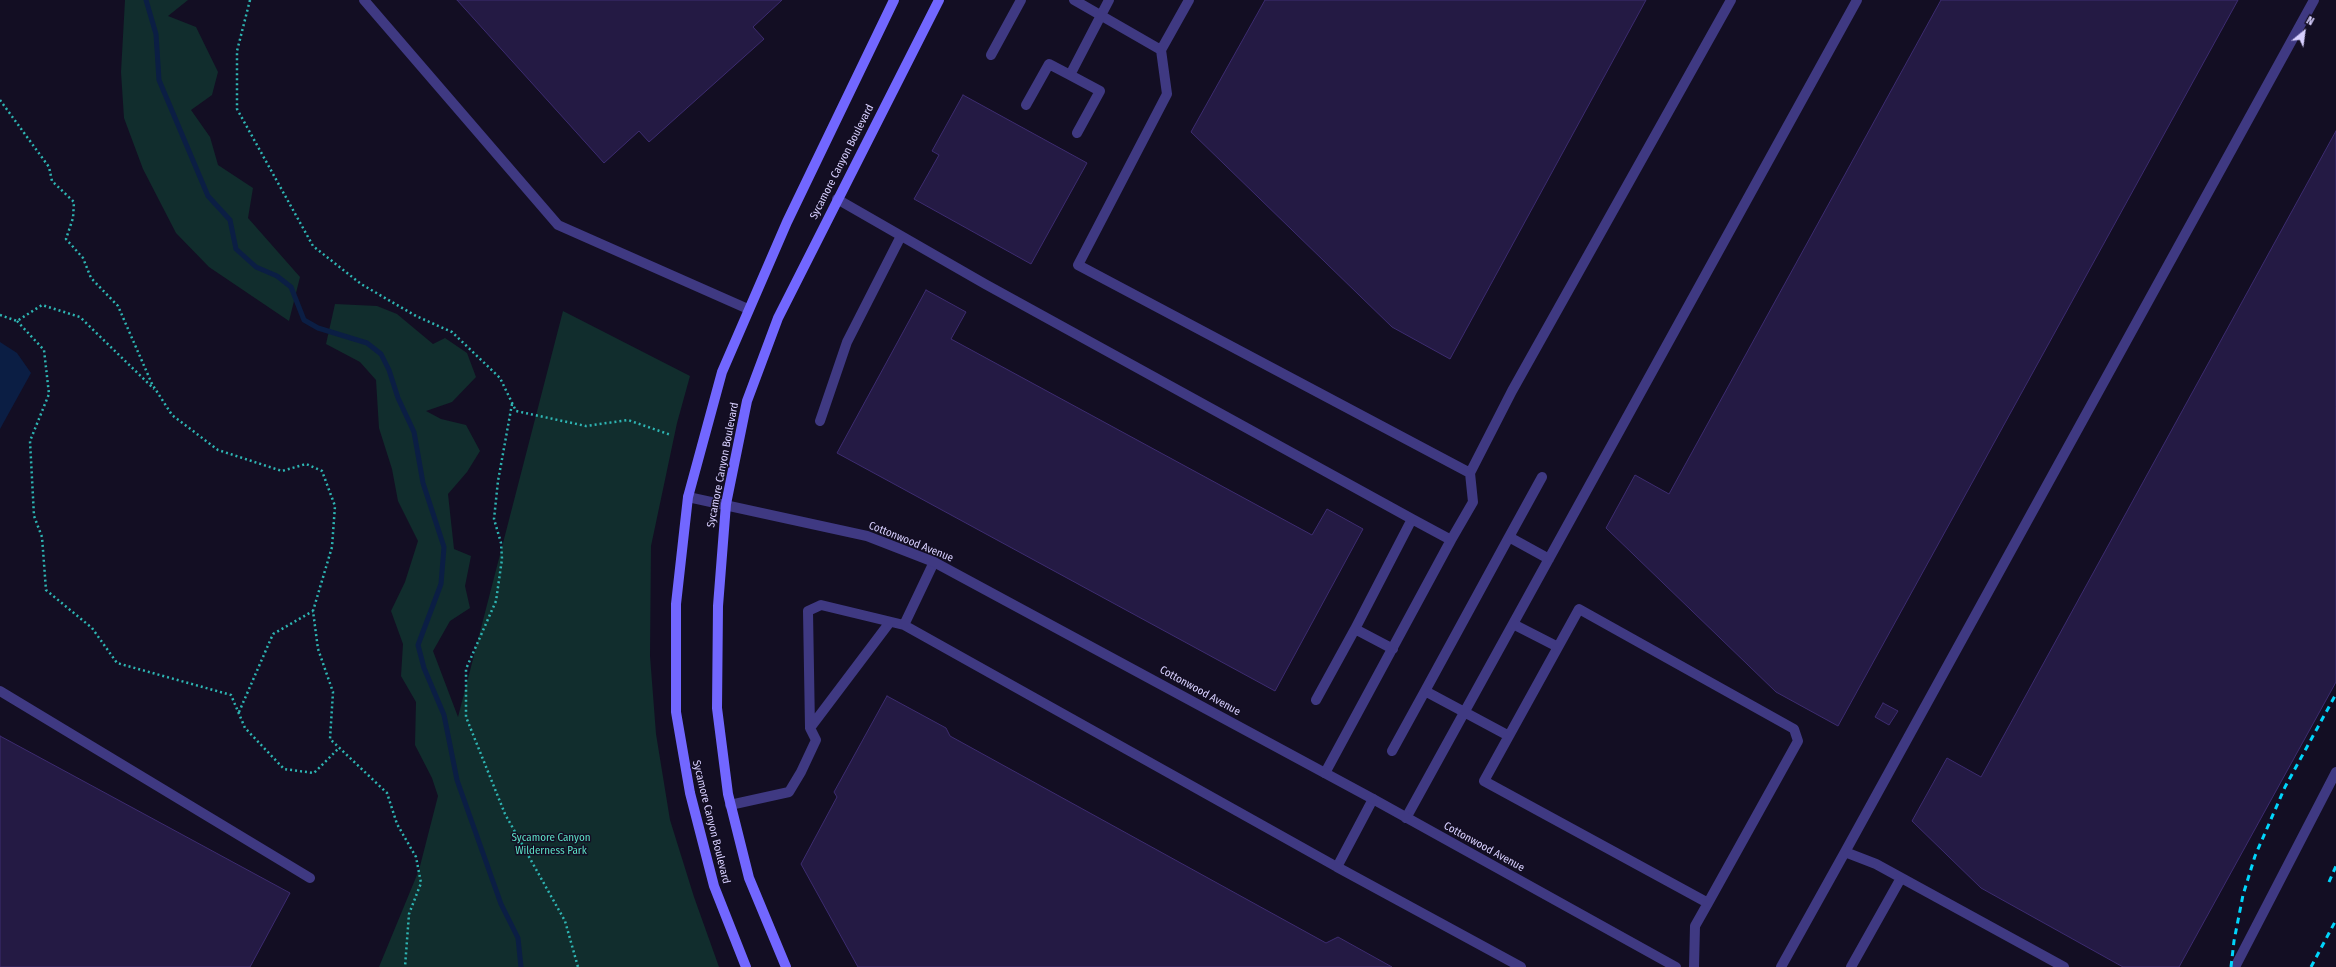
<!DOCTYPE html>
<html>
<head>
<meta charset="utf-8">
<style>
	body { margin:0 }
	#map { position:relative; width:2336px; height:967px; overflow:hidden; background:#130e23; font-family:"Fira Sans Condensed",sans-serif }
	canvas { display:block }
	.north { position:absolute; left:2284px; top:12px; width:40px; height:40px; -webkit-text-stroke:3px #130e23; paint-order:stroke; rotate:29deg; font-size:11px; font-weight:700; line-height:16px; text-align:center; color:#d8d0ff }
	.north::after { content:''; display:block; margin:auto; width:14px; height:18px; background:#d8d0ff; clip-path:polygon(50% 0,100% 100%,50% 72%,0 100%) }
</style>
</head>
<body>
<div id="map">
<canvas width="2336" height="967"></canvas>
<div class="north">N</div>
</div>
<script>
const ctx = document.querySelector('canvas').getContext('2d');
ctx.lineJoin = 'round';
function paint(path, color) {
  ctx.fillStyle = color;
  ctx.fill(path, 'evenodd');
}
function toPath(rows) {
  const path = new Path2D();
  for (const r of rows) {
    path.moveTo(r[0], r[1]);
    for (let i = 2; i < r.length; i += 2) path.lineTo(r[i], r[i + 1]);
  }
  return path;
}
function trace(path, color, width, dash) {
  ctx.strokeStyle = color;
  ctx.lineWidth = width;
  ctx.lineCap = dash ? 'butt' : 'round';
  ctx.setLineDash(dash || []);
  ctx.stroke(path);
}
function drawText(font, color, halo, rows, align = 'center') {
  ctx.font = font + ' "Fira Sans Condensed",sans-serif';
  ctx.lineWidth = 3;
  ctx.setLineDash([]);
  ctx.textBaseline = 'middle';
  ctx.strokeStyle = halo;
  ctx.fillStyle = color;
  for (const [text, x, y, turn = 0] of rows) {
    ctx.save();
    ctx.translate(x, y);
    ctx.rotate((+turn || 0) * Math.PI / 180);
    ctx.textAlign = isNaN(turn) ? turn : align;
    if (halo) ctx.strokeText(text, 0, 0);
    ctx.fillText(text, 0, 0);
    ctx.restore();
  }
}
paint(toPath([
	[125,0,188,0,168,16,196,27,218,72,212,95,191,110,210,137,218,165,253,188,248,218,300,277,289,321,209,267,176,233,143,169,124,118,121,72],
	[335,304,377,306,397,314,433,344,445,338,467,353,476,377,452,402,426,411,441,419,466,425,480,451,467,472,448,494,454,549,471,556,465,586,470,608,450,621,433,651,458,717,563,311,690,376,677,423,651,546,650,656,656,734,670,820,694,897,719,967,379,967,419,870,438,796,432,778,415,745,416,702,401,676,403,644,391,611,405,582,418,541,398,501,392,469,379,428,376,380,360,362,326,344]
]), '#112d2d');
paint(toPath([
	[0,342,17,353,31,373,0,429]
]), '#0b1e44');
trace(toPath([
	[146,0,156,34,159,80,208,196,230,220,236,249,256,267,277,276,291,287,304,320,318,328,367,343,381,354,389,370,398,398,414,432,423,483,444,547,441,584,418,645,424,668,444,715,457,780,501,904,518,938,521,967]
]), '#0b1e44', 5);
const building = toPath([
	[457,0,782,0,753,27,764,39,649,142,639,131,604,163,457,0],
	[1265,0,1646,0,1450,359,1392,327,1191,132,1265,0],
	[1941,0,2238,0,1838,726,1776,692,1606,528,1635,475,1669,494,1941,0],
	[963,95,1087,163,1031,264,914,199,939,155,932,151,963,95],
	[2336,131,2336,682,2179,967,2123,967,1981,888,1912,821,1947,758,1981,777,2336,131],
	[926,290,966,312,951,339,1312,535,1327,509,1363,529,1275,691,837,453,926,290],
	[887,696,946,728,950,736,1326,943,1338,937,1392,967,858,967,801,864,837,797,834,792,887,696],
	[1883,703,1898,711,1889,725,1875,717,1883,703],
	[0,736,290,893,250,967,0,967,0,736]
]);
paint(building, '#241a44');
trace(building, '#3d2c70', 1);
trace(toPath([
	[250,0,237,51,237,109,313,246,361,284,416,316,452,332,500,378,516,411,586,426,628,420,671,435],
	[0,100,49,167,52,181,74,202,73,218,66,239,83,258,91,278,118,306,152,384,172,415,218,450,282,471,306,464,322,471,335,506,332,547,313,611,318,649,333,692,330,739,387,793,397,824,416,857,421,883,409,914,405,967],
	[0,315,17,321,42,305,80,317,154,389],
	[17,321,44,350,49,394,30,441,34,516,42,537,46,590,92,628,117,663,231,695,245,728,284,769,314,773,339,748],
	[512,404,498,481,494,519,501,543,502,559,496,601,466,669,466,717,505,814,565,921,578,967],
	[239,712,273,634,313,611]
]), '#2eb5b3', 2.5, [2, 3]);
trace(toPath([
	[364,0,558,225,748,309],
	[1074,0,1161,50,1167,94,1078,265,1470,473,1473,502,1451,540],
	[1161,50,1189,0],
	[991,55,1021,0],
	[1026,105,1049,64,1070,75],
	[1077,133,1100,91,1070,75,1109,0],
	[837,199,985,284,1412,519],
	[820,421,847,342,901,236],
	[1470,473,1512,391,1731,0],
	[1509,537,1542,477],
	[1513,624,1558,647],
	[904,625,934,562],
	[0,691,310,878],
	[1316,700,1355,629,1393,649],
	[810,728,890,622],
	[1509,736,1425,691,1509,537,1549,559],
	[1392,751,1425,691],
	[1325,773,1451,540,1412,519,1355,629],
	[730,805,789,792,801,772,816,740,810,728,808,611,821,605,904,625,1337,867,1373,799],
	[1406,818,1857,0],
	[1337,867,1521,967],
	[1694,967,1695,926,1708,903,1798,741,1794,729,1579,609,1484,781,1708,903],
	[1781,967,1845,852],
	[1851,967,1901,878],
	[2064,967,1876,864,1845,852,2314,0],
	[2235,967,2336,772]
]), '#3f3982', 10);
trace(toPath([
	[688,497,867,536,934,562,1373,799,1676,967]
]), '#3f3982', 10);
trace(toPath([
	[746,967,714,886,690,793,676,712,676,604,688,497,722,372,787,222,894,0],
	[786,967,749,878,728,794,717,708,718,606,726,504,747,401,778,318,939,0]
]), '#7267ff', 10);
trace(toPath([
	[2329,882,2336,866],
	[2231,967,2234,941,2243,895,2255,856,2285,787,2336,694],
	[2311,967,2336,920]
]), '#00d5fb', 3, [6, 5]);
drawText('11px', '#d8d0ff', '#130e23', [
	["Sycamore Canyon Boulevard",842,162,-63],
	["Sycamore Canyon Boulevard",723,465,-79],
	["Cottonwood Avenue",911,542,22],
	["Cottonwood Avenue",1200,691,29],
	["Sycamore Canyon Boulevard",711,822,76],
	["Cottonwood Avenue",1484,847,29]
]);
drawText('11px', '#5cdfc5', '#130e23', [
	["Sycamore Canyon",551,838],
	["Wilderness Park",551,851]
]);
</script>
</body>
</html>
